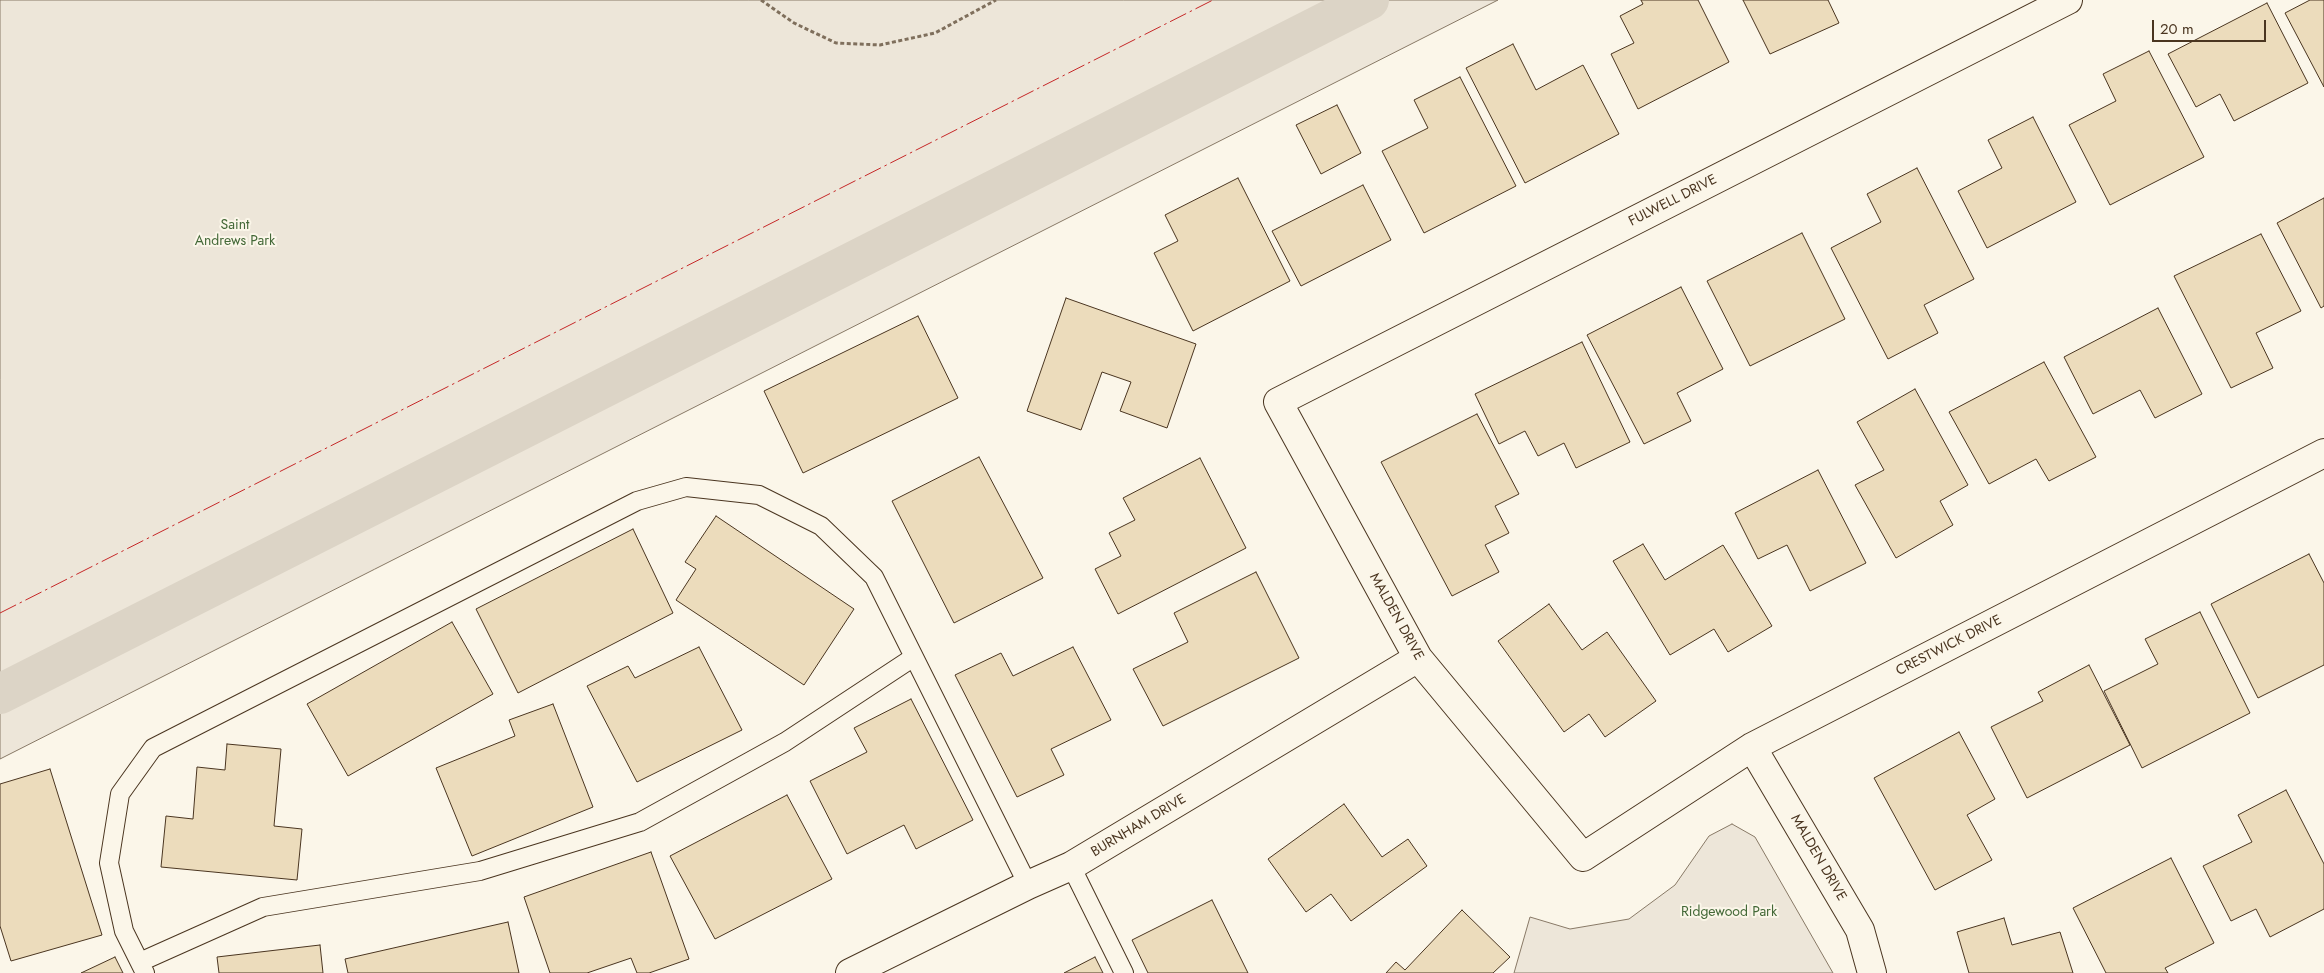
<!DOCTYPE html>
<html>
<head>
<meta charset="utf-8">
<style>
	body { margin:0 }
	#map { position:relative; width:2324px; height:973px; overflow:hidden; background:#fbf6e9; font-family:Jost,sans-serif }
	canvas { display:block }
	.scale { position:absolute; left:2152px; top:20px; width:114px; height:22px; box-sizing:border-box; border:2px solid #4a3520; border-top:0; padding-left:6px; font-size:15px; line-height:18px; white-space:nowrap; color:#4a3520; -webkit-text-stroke:4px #fbf6e9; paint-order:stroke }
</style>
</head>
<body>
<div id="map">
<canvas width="2324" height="973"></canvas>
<div class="scale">20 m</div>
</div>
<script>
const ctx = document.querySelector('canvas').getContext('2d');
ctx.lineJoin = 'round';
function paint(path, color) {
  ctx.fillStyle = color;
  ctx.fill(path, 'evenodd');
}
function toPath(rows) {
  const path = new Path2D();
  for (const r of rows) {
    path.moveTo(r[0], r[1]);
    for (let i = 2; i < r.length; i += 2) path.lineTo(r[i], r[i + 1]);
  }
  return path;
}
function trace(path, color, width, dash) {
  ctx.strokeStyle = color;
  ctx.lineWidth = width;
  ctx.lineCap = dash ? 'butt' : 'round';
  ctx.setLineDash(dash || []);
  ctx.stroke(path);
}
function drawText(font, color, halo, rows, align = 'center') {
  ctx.font = font + ' Jost,sans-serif';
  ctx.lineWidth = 4;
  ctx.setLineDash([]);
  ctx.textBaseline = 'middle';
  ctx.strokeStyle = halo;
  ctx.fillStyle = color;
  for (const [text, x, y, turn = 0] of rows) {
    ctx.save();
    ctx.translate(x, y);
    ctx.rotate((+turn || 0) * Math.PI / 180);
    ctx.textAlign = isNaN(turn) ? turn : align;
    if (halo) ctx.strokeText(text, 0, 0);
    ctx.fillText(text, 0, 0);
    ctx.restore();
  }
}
const green = toPath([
	[0,0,1498,0,0,759,0,0],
	[1732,824,1755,837,1833,973,1514,973,1530,917,1570,929,1629,919,1675,885,1709,836,1732,824]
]);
paint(green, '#ede6d9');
trace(green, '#887966', 1);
trace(toPath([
	[0,694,1369,0]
]), '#dcd4c6', 40);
const building = toPath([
	[1641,0,1698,0,1729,62,1638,109,1611,54,1634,43,1620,16,1643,4,1641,0],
	[1743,0,1828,0,1839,23,1770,54,1743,0],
	[2324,0,2324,87,2285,13,2310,0,2324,0],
	[2267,3,2308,83,2234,121,2220,94,2196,107,2168,54,2267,3],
	[1513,44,1536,90,1583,65,1619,134,1525,183,1466,68,1513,44],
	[2149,51,2204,157,2110,205,2069,125,2116,101,2103,74,2149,51],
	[1460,77,1516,186,1424,233,1382,151,1428,128,1414,100,1460,77],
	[1337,105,1361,153,1321,174,1296,125,1337,105],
	[2033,117,2076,202,1987,248,1958,191,2002,168,1988,140,2033,117],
	[1917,168,1974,279,1924,305,1938,333,1888,359,1831,248,1881,222,1867,194,1917,168],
	[1238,178,1290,281,1193,331,1154,253,1178,241,1165,215,1238,178],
	[1363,185,1391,240,1301,286,1272,231,1363,185],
	[2324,198,2324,306,2321,308,2277,223,2324,198],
	[1802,233,1845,319,1750,366,1707,281,1802,233],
	[2261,234,2301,311,2256,333,2273,368,2231,388,2174,276,2261,234],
	[1681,287,1723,369,1677,393,1691,421,1644,444,1587,335,1681,287],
	[1066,298,1196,344,1167,428,1120,411,1131,382,1102,372,1081,430,1027,411,1066,298],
	[2158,308,2202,394,2155,418,2140,390,2093,414,2064,357,2158,308],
	[918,316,958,398,803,473,764,391,918,316],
	[1582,342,1630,442,1576,468,1564,443,1538,456,1525,431,1499,444,1475,394,1582,342],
	[2044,362,2096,457,2049,481,2036,459,1989,484,1949,412,2044,362],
	[1915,389,1968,485,1940,501,1953,525,1896,558,1855,485,1884,470,1857,422,1915,389],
	[1477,414,1519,494,1495,506,1509,533,1485,545,1499,572,1452,596,1381,462,1477,414],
	[979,457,1043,578,954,623,892,501,979,457],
	[1200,458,1246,548,1118,614,1095,569,1121,556,1109,533,1135,520,1123,498,1200,458],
	[1818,470,1866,563,1810,591,1787,545,1758,559,1735,513,1818,470],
	[716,516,854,609,804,685,676,600,696,569,685,562,716,516],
	[633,529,673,613,518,693,476,609,633,529],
	[1643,544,1665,580,1723,545,1772,626,1728,652,1714,629,1670,655,1613,561,1643,544],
	[2309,554,2324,583,2324,665,2258,698,2211,604,2309,554],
	[1256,572,1299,658,1163,726,1133,669,1188,642,1174,613,1256,572],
	[1549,604,1582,650,1607,632,1656,701,1605,737,1589,714,1564,732,1498,641,1549,604],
	[2200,612,2250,713,2142,768,2104,691,2158,664,2145,639,2200,612],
	[452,622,493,694,348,776,307,704,452,622],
	[699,647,742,730,637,782,587,686,628,666,635,678,699,647],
	[1073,647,1111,720,1051,749,1064,775,1017,797,955,675,1001,653,1013,676,1073,647],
	[2089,665,2130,745,2027,798,1991,727,2043,701,2038,692,2089,665],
	[911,699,973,820,916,849,904,825,847,854,810,781,867,752,854,728,911,699],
	[553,704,593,807,472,856,436,768,515,736,509,720,553,704],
	[1959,732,1995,799,1967,815,1992,860,1935,890,1874,778,1959,732],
	[227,744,281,749,274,826,302,829,297,880,161,867,166,816,193,819,197,767,225,770,227,744],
	[50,769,102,935,11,961,0,926,0,784,50,769],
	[2286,790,2324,864,2324,909,2270,937,2256,909,2231,921,2203,866,2252,842,2238,815,2286,790],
	[787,795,832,879,715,939,670,856,787,795],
	[1344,804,1382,857,1408,839,1427,866,1351,921,1331,894,1306,912,1268,859,1344,804],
	[651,852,689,959,649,973,637,973,631,958,587,973,550,973,524,897,651,852],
	[2171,858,2214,943,2165,968,2168,973,2106,973,2073,908,2171,858],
	[1212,900,1248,973,1148,973,1132,940,1212,900],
	[1462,910,1510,957,1493,973,1386,973,1396,962,1405,970,1462,910],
	[2004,918,2012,945,2060,932,2073,973,1969,973,1957,932,2004,918],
	[508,922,519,973,348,973,345,959,508,922],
	[320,945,323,973,219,973,217,957,320,945],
	[115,957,123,973,81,973,115,957],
	[1095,957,1103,973,1064,973,1095,957]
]);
paint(building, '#ecdcbc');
trace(building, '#4a3520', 1);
const service = toPath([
	[1071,866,1124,973],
	[140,962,263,907,480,871,640,822,785,742,914,657],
	[145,973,124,931,109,863,120,794,153,748,637,501,686,487,759,495,821,526,874,577,1028,885]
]);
const minor = toPath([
	[2068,0,1278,402,1418,658,1583,857,1752,747,2324,453],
	[1752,747,1860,930,1872,973],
	[850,973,1028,885,1071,866,1418,658]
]);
trace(service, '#4a3520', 20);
trace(minor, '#4a3520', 30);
trace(toPath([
	[761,0,794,23,836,43,880,45,935,33,996,0]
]), '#7f6f5c', 3, [4, 2.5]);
trace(service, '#fbf6e9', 18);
trace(minor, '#fbf6e9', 28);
trace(toPath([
	[0,613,1213,0]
]), '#c62828', 1, [18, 4, 2.5, 4]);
drawText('14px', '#4a3520', '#fbf6e9', [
	["FULWELL DRIVE",1673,201,-27],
	["MALDEN DRIVE",1396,617,61],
	["CRESTWICK DRIVE",1949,646,-27],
	["BURNHAM DRIVE",1139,826,-31],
	["MALDEN DRIVE",1818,858,60]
]);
drawText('14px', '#436837', '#fbf6e9', [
	["Saint",235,226],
	["Andrews Park",235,242],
	["Ridgewood Park",1729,913]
]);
</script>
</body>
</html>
